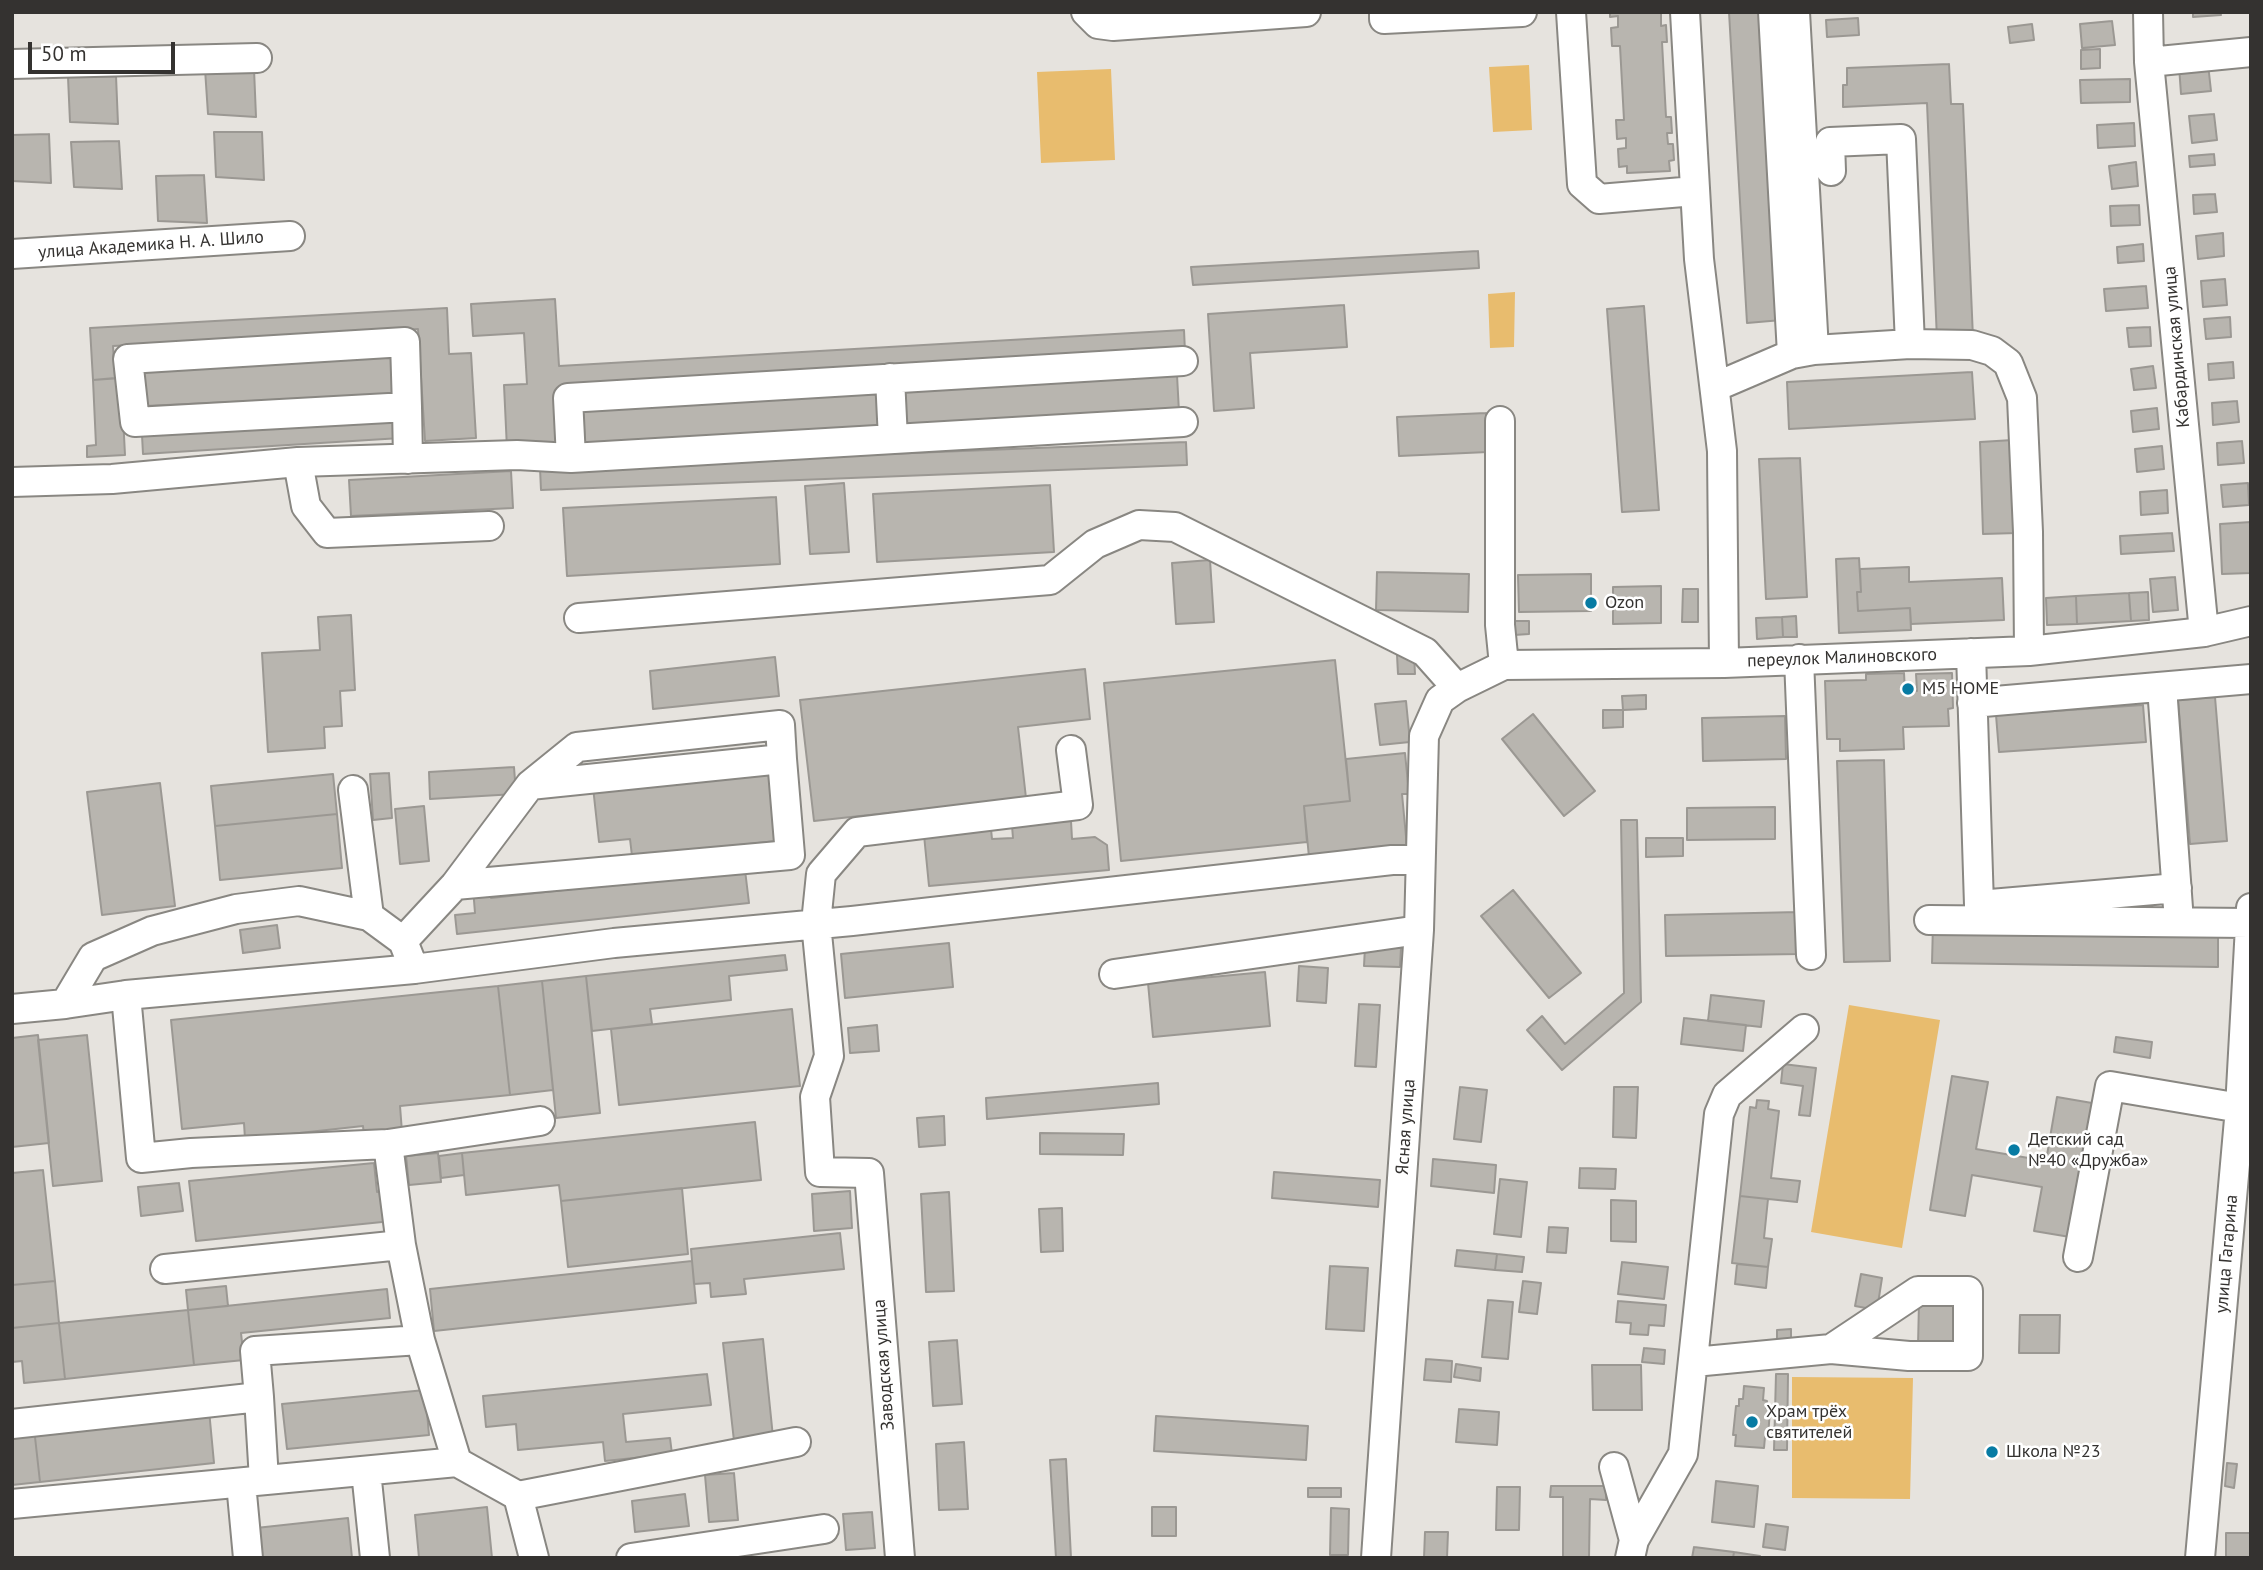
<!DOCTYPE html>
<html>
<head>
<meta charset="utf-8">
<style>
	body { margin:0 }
	#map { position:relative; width:2263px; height:1570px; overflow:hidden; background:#e6e3de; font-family:"PT Sans",sans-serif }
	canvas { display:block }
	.frame { position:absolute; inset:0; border:14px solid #343230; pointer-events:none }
	.scale { position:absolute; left:28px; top:42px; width:147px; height:32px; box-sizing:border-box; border:4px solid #343230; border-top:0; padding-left:9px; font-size:21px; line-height:24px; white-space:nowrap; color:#343230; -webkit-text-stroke:5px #fff; paint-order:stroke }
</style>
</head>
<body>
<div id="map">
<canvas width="2263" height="1570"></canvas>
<div class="frame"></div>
<div class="scale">50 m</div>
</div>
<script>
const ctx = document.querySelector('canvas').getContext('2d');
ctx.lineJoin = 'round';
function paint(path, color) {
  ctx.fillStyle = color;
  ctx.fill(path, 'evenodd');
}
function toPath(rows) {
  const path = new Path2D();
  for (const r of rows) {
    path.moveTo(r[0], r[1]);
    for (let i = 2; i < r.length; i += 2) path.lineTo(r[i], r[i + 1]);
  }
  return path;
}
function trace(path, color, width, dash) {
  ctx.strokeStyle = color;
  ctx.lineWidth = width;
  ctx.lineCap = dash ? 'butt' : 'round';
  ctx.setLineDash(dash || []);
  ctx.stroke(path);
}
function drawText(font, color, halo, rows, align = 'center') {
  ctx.font = font + ' "PT Sans",sans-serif';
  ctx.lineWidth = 5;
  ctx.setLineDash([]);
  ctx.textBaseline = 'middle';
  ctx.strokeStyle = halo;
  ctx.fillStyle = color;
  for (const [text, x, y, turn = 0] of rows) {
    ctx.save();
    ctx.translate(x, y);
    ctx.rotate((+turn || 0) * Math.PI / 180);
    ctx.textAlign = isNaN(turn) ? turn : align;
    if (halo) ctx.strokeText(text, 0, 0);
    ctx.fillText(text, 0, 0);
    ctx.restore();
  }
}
paint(toPath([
	[1529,65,1532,130,1493,132,1489,67],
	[1111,69,1115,160,1041,163,1037,72],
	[1515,292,1514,347,1490,348,1488,294],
	[1849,1005,1940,1020,1902,1248,1811,1232],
	[1792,1377,1913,1378,1910,1499,1792,1498]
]), '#e8bc6e');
const building = toPath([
	[1610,12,1661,12,1661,26,1666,25,1667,42,1662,42,1666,117,1671,117,1672,133,1667,133,1668,144,1673,144,1674,160,1669,161,1670,171,1627,173,1627,166,1619,167,1618,149,1626,148,1626,138,1617,139,1616,120,1624,120,1620,46,1612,46,1611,28,1618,27,1618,16,1610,17,1610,12],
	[1729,12,1765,12,1782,320,1747,323,1729,12],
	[2193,12,2220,12,2221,15,2193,17,2193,12],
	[1858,18,1859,35,1827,37,1826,20,1858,18],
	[2112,21,2115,45,2082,48,2080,24,2112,21],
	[2032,24,2034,40,2010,43,2008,27,2032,24],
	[2100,49,2100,68,2081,69,2081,50,2100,49],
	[1949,64,1951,104,1963,104,1973,338,1937,340,1927,103,1843,107,1843,85,1847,85,1847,68,1949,64],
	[2208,64,2211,91,2181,94,2179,66,2208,64],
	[205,69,254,69,256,117,208,114,205,69],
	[116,76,118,124,70,122,68,77,116,76],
	[2130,79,2130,102,2081,103,2080,80,2130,79],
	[2214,114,2217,140,2192,143,2189,116,2214,114],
	[2134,123,2135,146,2098,148,2097,125,2134,123],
	[214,132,262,132,264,180,216,177,214,132],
	[49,134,51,183,12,181,12,135,49,134],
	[119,141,122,189,74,187,71,142,119,141],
	[2214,154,2215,165,2190,167,2189,156,2214,154],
	[2136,162,2138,186,2112,189,2109,166,2136,162],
	[204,175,207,223,158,221,156,176,204,175],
	[2215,194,2217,212,2194,214,2193,195,2215,194],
	[2139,205,2140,225,2111,226,2110,206,2139,205],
	[2223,233,2224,256,2198,259,2196,236,2223,233],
	[2143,244,2144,261,2118,263,2117,247,2143,244],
	[1478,251,1479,268,1193,285,1191,267,1478,251],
	[2225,279,2227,305,2203,307,2201,281,2225,279],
	[2146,286,2148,308,2106,311,2104,289,2146,286],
	[555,299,559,366,1184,330,1185,352,557,389,560,446,507,449,504,385,527,384,524,333,473,336,471,304,555,299],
	[1344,305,1347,347,1250,353,1254,408,1214,411,1208,314,1344,305],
	[1644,306,1659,510,1622,512,1607,309,1644,306],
	[447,308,449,354,471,353,476,438,425,441,418,329,113,346,115,378,93,380,90,328,447,308],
	[2230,317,2231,337,2206,339,2204,319,2230,317],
	[2150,327,2151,346,2129,347,2127,328,2150,327],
	[399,356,401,394,145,406,143,368,399,356],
	[2233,362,2234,378,2209,380,2208,364,2233,362],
	[2153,366,2156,388,2134,390,2131,369,2153,366],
	[1972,372,1975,419,1789,429,1787,382,1972,372],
	[1177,375,1179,412,903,428,901,392,1177,375],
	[121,378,125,455,87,457,87,446,96,445,93,380,121,378],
	[880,391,882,426,585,447,583,408,880,391],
	[2237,401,2239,422,2213,425,2212,403,2237,401],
	[2157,408,2159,429,2133,432,2131,411,2157,408],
	[1486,413,1488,452,1399,456,1397,417,1486,413],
	[400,419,401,438,143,454,142,435,400,419],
	[2013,440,2017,533,1983,534,1980,442,2013,440],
	[2242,441,2244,463,2218,465,2217,443,2242,441],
	[1186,442,1187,465,541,490,540,468,1186,442],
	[2162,446,2164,469,2137,472,2135,449,2162,446],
	[1800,458,1807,597,1766,599,1759,459,1800,458],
	[511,471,513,508,351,516,349,480,511,471],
	[844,483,849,552,810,554,805,486,844,483],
	[2248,483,2249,505,2223,507,2221,485,2248,483],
	[1050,485,1054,552,877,562,873,494,1050,485],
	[2167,490,2168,513,2141,515,2140,492,2167,490],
	[776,497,780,564,567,576,563,508,776,497],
	[2251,522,2251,573,2222,574,2220,524,2251,522],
	[2172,533,2174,551,2121,554,2120,536,2172,533],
	[1859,558,1861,592,1857,592,1858,611,1910,608,1911,630,1839,633,1836,559,1859,558],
	[1210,560,1214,622,1176,624,1172,563,1210,560],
	[1909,567,1909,582,2002,578,2004,620,1911,624,1910,608,1858,611,1857,592,1861,592,1860,569,1909,567],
	[1377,572,1469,574,1468,612,1376,610,1377,572],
	[1591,574,1591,611,1519,612,1518,575,1591,574],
	[2175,577,2178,610,2153,612,2150,579,2175,577],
	[1661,586,1661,623,1613,624,1613,587,1661,586],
	[1683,589,1698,589,1698,622,1682,622,1683,589],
	[2148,592,2149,620,2131,621,2129,593,2148,592],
	[2129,593,2131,621,2077,624,2076,596,2129,593],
	[2076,596,2077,624,2047,625,2046,598,2076,596],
	[351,615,355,690,340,691,342,726,324,727,325,748,268,752,262,653,320,650,318,617,351,615],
	[1796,616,1797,637,1783,637,1782,617,1796,616],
	[1782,617,1783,637,1757,639,1756,618,1782,617],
	[1514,621,1529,621,1529,634,1514,635,1514,621],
	[1414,654,1415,674,1398,674,1397,655,1414,654],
	[775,657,779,696,653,709,650,671,775,657],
	[1335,660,1350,801,1304,806,1307,842,1121,861,1104,683,1335,660],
	[1085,669,1090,719,1018,727,1026,798,814,821,800,700,1085,669],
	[1904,673,1905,692,1917,691,1916,674,1952,673,1953,708,1948,709,1949,726,1903,727,1904,749,1840,751,1840,739,1827,739,1825,681,1866,680,1866,674,1904,673],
	[1646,695,1646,709,1623,710,1622,696,1646,695],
	[2215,697,2227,841,2190,844,2178,700,2215,697],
	[1406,701,1410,742,1380,745,1375,704,1406,701],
	[2143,705,2146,742,1999,752,1996,715,2143,705],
	[1603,710,1623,710,1623,727,1603,728,1603,710],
	[1533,714,1595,791,1564,816,1502,739,1533,714],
	[1785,716,1786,759,1703,761,1702,718,1785,716],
	[1405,753,1409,794,1402,794,1407,847,1309,857,1304,806,1350,801,1346,759,1405,753],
	[1884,760,1890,961,1844,962,1837,761,1884,760],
	[514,767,516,794,430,799,429,772,514,767],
	[770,769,777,841,632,856,630,839,599,842,593,787,770,769],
	[389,773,392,818,373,820,370,774,389,773],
	[333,774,337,814,215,826,211,786,333,774],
	[160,783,175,906,102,915,87,792,160,783],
	[424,806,429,861,400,864,395,809,424,806],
	[1775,807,1775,839,1687,840,1687,808,1775,807],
	[337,814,342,868,220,880,215,826,337,814],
	[1621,820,1637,820,1641,1002,1562,1070,1527,1030,1542,1016,1565,1044,1624,993,1621,820],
	[1071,821,1072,839,1095,837,1107,845,1109,870,929,886,924,835,991,829,992,839,1013,838,1012,826,1071,821],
	[1646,838,1683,838,1683,856,1646,857,1646,838],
	[745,870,749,903,457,934,455,915,475,913,473,888,490,886,491,898,745,870],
	[1513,890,1581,973,1549,998,1481,916,1513,890],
	[1799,912,1800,954,1666,956,1665,915,1799,912],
	[1933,924,2218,928,2218,967,1932,963,1933,924],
	[277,925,280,948,243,953,240,930,277,925],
	[949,943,953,987,845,998,841,954,949,943],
	[1365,947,1401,948,1400,967,1364,966,1365,947],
	[785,955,787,970,729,976,731,1000,650,1009,652,1024,592,1031,586,976,785,955],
	[1299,966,1328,968,1326,1003,1297,1001,1299,966],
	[1265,972,1270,1026,1153,1037,1148,983,1265,972],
	[586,976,600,1113,556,1118,542,981,586,976],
	[542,981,553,1090,510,1095,498,986,542,981],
	[498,986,510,1095,400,1106,402,1132,364,1136,363,1126,245,1139,244,1123,182,1129,171,1020,498,986],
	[1711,995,1764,1001,1761,1027,1708,1021,1711,995],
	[1359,1004,1380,1005,1376,1067,1355,1066,1359,1004],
	[792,1009,800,1086,619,1105,611,1029,792,1009],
	[1684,1018,1746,1025,1743,1051,1681,1044,1684,1018],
	[877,1025,879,1051,850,1053,848,1028,877,1025],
	[38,1035,49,1143,12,1147,12,1038,38,1035],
	[87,1035,102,1181,53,1186,38,1040,87,1035],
	[2116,1037,2152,1042,2150,1058,2114,1052,2116,1037],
	[1783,1064,1816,1068,1810,1116,1799,1115,1803,1086,1781,1083,1783,1064],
	[1952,1076,1988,1082,1976,1149,2046,1161,2057,1097,2092,1103,2070,1237,2034,1231,2042,1187,1972,1175,1965,1216,1930,1210,1952,1076],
	[1158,1083,1159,1104,987,1119,986,1098,1158,1083],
	[1460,1087,1487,1090,1481,1142,1454,1139,1460,1087],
	[1614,1087,1638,1087,1636,1138,1613,1137,1614,1087],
	[1757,1100,1769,1101,1768,1109,1779,1111,1771,1178,1800,1181,1797,1202,1740,1196,1750,1107,1756,1108,1757,1100],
	[944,1116,945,1145,919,1147,917,1118,944,1116],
	[755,1122,761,1180,561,1201,559,1185,466,1195,462,1153,755,1122],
	[1040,1133,1124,1134,1123,1155,1040,1154,1040,1133],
	[438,1153,441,1182,409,1185,406,1156,438,1153],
	[462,1153,464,1175,441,1178,439,1156,462,1153],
	[1433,1159,1496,1165,1494,1193,1431,1186,1433,1159],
	[374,1163,377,1192,389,1190,392,1221,196,1241,189,1181,374,1163],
	[1580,1168,1616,1169,1615,1189,1579,1188,1580,1168],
	[43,1170,55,1281,12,1285,12,1173,43,1170],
	[1274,1172,1380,1180,1378,1207,1272,1198,1274,1172],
	[1500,1179,1527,1182,1521,1237,1494,1234,1500,1179],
	[179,1183,183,1211,141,1216,138,1187,179,1183],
	[682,1188,688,1254,568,1267,561,1201,682,1188],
	[850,1191,852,1228,814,1231,812,1194,850,1191],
	[949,1192,954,1291,926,1292,921,1194,949,1192],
	[1740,1196,1768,1199,1764,1238,1772,1239,1768,1267,1732,1263,1740,1196],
	[1611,1200,1636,1201,1636,1242,1611,1241,1611,1200],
	[1062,1208,1063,1251,1041,1252,1039,1209,1062,1208],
	[1549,1227,1568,1228,1566,1253,1547,1252,1549,1227],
	[840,1233,844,1269,744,1279,746,1294,711,1297,710,1283,694,1284,691,1249,840,1233],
	[1457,1250,1497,1254,1495,1270,1455,1266,1457,1250],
	[1497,1254,1524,1257,1522,1272,1495,1270,1497,1254],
	[692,1261,696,1303,434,1331,430,1289,692,1261],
	[1622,1262,1668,1267,1664,1299,1618,1294,1622,1262],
	[1737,1264,1768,1267,1766,1288,1735,1284,1737,1264],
	[1330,1266,1368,1268,1364,1331,1326,1329,1330,1266],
	[1861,1274,1882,1278,1877,1310,1855,1306,1861,1274],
	[55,1281,59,1323,12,1328,12,1285,55,1281],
	[1523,1281,1541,1283,1537,1314,1519,1312,1523,1281],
	[226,1286,228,1306,188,1310,186,1290,226,1286],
	[387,1289,390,1318,241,1333,244,1360,194,1365,188,1310,387,1289],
	[1488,1300,1513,1302,1508,1359,1482,1357,1488,1300],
	[1618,1301,1666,1305,1664,1326,1649,1325,1648,1335,1630,1334,1631,1323,1616,1322,1618,1301],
	[1919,1302,1957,1303,1956,1348,1918,1346,1919,1302],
	[188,1310,194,1365,65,1379,59,1323,188,1310],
	[2020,1315,2060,1315,2059,1353,2019,1353,2020,1315],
	[59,1323,65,1379,24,1383,22,1361,12,1362,12,1328,59,1323],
	[1791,1329,1791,1349,1777,1349,1777,1330,1791,1329],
	[763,1339,773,1437,734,1441,723,1343,763,1339],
	[957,1340,962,1404,933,1406,929,1342,957,1340],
	[1644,1348,1665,1350,1664,1364,1642,1362,1644,1348],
	[1426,1359,1452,1361,1451,1382,1424,1380,1426,1359],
	[1456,1364,1481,1368,1480,1381,1454,1377,1456,1364],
	[1592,1365,1641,1365,1642,1410,1593,1410,1592,1365],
	[707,1374,711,1405,623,1414,626,1442,670,1438,672,1454,605,1461,603,1442,518,1450,516,1424,486,1427,483,1396,707,1374],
	[1776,1374,1788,1374,1787,1450,1774,1450,1776,1374],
	[1744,1386,1764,1388,1763,1400,1767,1401,1766,1408,1770,1409,1768,1438,1765,1437,1764,1448,1735,1446,1736,1435,1733,1435,1736,1406,1739,1406,1739,1399,1743,1399,1744,1386],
	[425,1390,429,1435,287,1449,282,1404,425,1390],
	[1459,1409,1499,1412,1497,1445,1456,1442,1459,1409],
	[209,1410,214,1463,40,1482,34,1428,209,1410],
	[1156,1416,1308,1426,1306,1460,1154,1451,1156,1416],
	[34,1428,40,1482,12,1485,12,1431,34,1428],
	[964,1442,968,1509,939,1510,936,1444,964,1442],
	[1066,1459,1071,1558,1056,1558,1050,1460,1066,1459],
	[2227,1463,2237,1464,2234,1488,2225,1486,2227,1463],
	[734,1473,738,1520,709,1522,705,1475,734,1473],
	[1716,1481,1758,1486,1754,1527,1712,1522,1716,1481],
	[1551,1486,1606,1486,1606,1500,1590,1499,1589,1558,1563,1558,1563,1497,1550,1497,1551,1486],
	[1497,1487,1520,1487,1519,1530,1496,1530,1497,1487],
	[1308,1488,1341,1488,1341,1497,1308,1497,1308,1488],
	[685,1494,689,1526,635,1532,632,1501,685,1494],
	[487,1507,492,1558,419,1558,415,1515,487,1507],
	[1152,1507,1176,1507,1176,1536,1152,1536,1152,1507],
	[1331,1508,1349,1509,1348,1555,1330,1555,1331,1508],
	[872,1512,875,1548,846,1550,843,1514,872,1512],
	[348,1518,352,1558,259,1558,256,1528,348,1518],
	[1766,1524,1788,1527,1785,1550,1763,1547,1766,1524],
	[1425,1532,1448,1532,1447,1558,1424,1558,1425,1532],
	[2226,1533,2251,1533,2251,1558,2226,1558,2226,1533],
	[1694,1547,1734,1552,1733,1558,1692,1558,1694,1547],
	[1734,1552,1760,1556,1760,1558,1733,1558,1734,1552]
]);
paint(building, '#b8b5af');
trace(building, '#9b9893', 2);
const minor = toPath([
	[1086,12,1098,24,1113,26,1306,12],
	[1384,12,1384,19,1522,12],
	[1571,12,1582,184,1599,199,1695,191],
	[1685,12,1699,259,1722,451,1724,663],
	[1773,12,1792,354],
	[1795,12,1814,350],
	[2148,12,2149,62,2204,632],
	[2149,62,2251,52],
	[12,64,257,58],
	[12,254,290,236],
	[1910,344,1972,345,1992,351,2008,363,2022,398,2028,532,2029,651],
	[890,378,893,439],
	[1715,387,1792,354,1814,350,1910,344,1901,139,1830,142,1831,171],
	[407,407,135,422,128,359,405,342,407,407,408,459],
	[1500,421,1500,625,1504,665],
	[571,458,568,398,1183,361],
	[298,462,306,506,327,533,489,526],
	[12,482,112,479,298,462,517,455,571,458,1183,422],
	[579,618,1050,580,1095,544,1139,525,1175,527,1425,652,1457,688],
	[1971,653,1979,905,2177,888],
	[1799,659,1811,955],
	[2162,687,2178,908],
	[1972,703,2251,679],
	[353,790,369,916],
	[455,885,790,855,782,759,530,785],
	[299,901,369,916,403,941,414,969,126,995,65,1004,93,957,152,931,236,909,299,901],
	[1929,920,2249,923],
	[403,941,455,885,530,785,577,747,780,725,782,759],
	[414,969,614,943,852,921,1392,860,1420,860],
	[1114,974,1419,930],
	[126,995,141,1158,191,1153,388,1144,540,1121],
	[12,1009,65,1004],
	[388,1144,401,1245,420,1340,457,1462],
	[2078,1257,2110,1086,2240,1108,2251,1107],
	[165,1269,401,1245],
	[1694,1362,1831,1349,1909,1356,1968,1356,1968,1291,1918,1291,1831,1349],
	[259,1397,264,1480],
	[12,1424,259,1397,255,1351,420,1340],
	[1614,1467,1634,1540],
	[366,1471,375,1558],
	[241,1483,248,1558],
	[518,1496,534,1558],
	[12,1504,457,1462,518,1496,796,1442],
	[631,1558,824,1529],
	[900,1558,869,1173,820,1172,815,1097,829,1056,816,923,821,874,857,832,1078,805,1071,750],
	[1376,1558,1419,930,1424,736,1440,700,1457,688,1504,665,1724,663,2029,651,2204,632,2251,621],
	[1630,1558,1634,1540,1683,1454,1719,1114,1727,1095,1804,1029],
	[2200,1558,2240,1108,2251,908]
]);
trace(minor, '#898782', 32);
trace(minor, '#fff', 28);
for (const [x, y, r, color] of [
	[1591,603,7,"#077ba3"],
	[1908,689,7,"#077ba3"],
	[2014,1150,7,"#077ba3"],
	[1752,1422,7,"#077ba3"],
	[1992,1452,7,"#077ba3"]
]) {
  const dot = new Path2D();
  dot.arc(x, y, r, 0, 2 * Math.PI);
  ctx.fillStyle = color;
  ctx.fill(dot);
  trace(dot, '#fff', 2.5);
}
drawText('18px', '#343230', '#fff', [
	["улица Академика Н. А. Шило",151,245,-4],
	["Кабардинская улица",2177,347,-95],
	["переулок Малиновского",1842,658,-2],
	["Ясная улица",1406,1127,-86],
	["улица Гагарина",2227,1254,-85],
	["Заводская улица",884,1365,-94]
]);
drawText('18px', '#343230', '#fff', [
	["Ozon",1605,603],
	["M5 HOME",1922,689],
	["Детский сад",2028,1140],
	["№40 «Дружба»",2028,1161],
	["Храм трёх",1766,1412],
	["святителей",1766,1433],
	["Школа №23",2006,1452]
], 'left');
</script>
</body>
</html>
